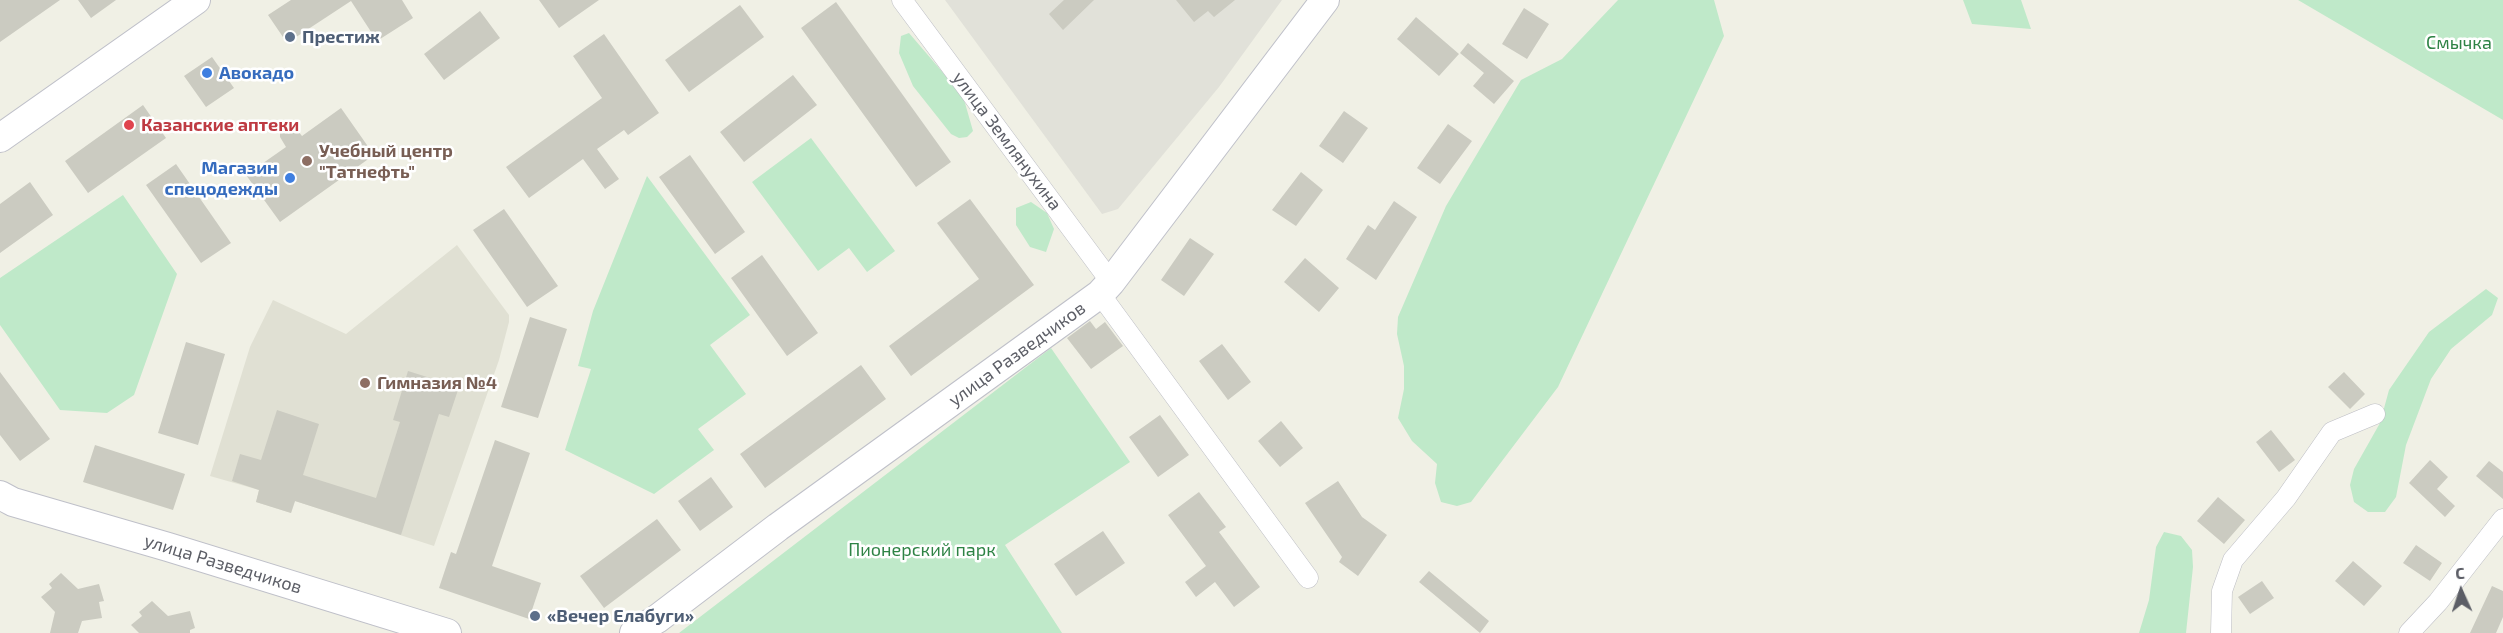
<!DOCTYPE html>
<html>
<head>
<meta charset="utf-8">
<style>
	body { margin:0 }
	#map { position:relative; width:2503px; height:633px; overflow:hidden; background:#f0f0e5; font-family:"Exo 2",sans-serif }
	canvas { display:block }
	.north { position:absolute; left:2431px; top:561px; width:60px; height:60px; -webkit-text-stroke:4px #fff; paint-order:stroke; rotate:357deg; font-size:16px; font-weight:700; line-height:24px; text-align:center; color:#5c5e66 }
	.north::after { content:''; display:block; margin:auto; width:21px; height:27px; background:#5c5e66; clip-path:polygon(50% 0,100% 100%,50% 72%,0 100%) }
</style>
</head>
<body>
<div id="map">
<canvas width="2503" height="633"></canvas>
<div class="north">С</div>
</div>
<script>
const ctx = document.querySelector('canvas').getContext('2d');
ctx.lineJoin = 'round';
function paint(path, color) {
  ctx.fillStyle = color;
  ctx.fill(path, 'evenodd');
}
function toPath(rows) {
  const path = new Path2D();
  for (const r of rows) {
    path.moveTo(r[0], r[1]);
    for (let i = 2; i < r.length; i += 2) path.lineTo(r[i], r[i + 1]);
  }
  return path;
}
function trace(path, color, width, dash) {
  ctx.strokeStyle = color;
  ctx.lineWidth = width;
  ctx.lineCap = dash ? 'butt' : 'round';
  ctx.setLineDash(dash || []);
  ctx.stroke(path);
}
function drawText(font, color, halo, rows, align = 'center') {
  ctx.font = font + ' "Exo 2",sans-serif';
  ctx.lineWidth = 5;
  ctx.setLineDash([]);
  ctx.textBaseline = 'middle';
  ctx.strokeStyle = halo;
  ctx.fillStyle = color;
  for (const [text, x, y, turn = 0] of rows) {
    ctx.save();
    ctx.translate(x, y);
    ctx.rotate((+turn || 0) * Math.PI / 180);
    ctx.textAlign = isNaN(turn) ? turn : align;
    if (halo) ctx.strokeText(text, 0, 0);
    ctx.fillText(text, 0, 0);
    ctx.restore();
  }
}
paint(toPath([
	[945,0,1282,0,1219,87,1118,209,1102,214]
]), '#e1e1d9');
paint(toPath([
	[457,245,509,315,509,322,499,360,434,546,295,501,291,513,256,502,259,490,210,476,250,347,273,300,346,334]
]), '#e0e0d3');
paint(toPath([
	[1618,0,1714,0,1724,36,1558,387,1471,502,1457,506,1441,502,1435,483,1437,464,1412,441,1398,418,1404,389,1404,366,1397,334,1398,317,1446,206,1521,80,1562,59],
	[1963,0,2021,0,2031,29,1972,24],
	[2298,0,2503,0,2503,120],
	[909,33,963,96,973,131,967,137,959,138,951,134,913,86,899,53,901,36],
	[811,138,895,251,867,272,849,248,818,271,752,182],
	[647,176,750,315,710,345,746,394,698,429,714,450,654,494,565,450,591,369,578,366,593,311],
	[123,195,177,274,134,395,107,413,60,410,0,325,0,278],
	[1031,202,1047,213,1054,229,1046,252,1030,247,1016,225,1016,208],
	[2486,289,2498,298,2492,315,2451,349,2431,379,2406,445,2396,497,2385,512,2368,512,2354,502,2350,485,2354,469,2380,423,2389,390,2429,332],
	[1051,348,1130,462,1005,545,1062,633,679,633],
	[2164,532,2181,536,2192,550,2193,567,2186,633,2139,633,2149,600,2156,547]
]), '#bfe9c9');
paint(toPath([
	[0,0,60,0,0,42],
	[78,0,116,0,91,18],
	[291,0,402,0,413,18,377,41,351,1,287,43,268,15],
	[539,0,599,0,559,28],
	[1064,0,1094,0,1063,30,1049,14],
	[1176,0,1235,0,1214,17,1208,11,1194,22],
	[836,2,951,162,916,187,801,28],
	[740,5,764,37,689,92,665,60],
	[1524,8,1549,24,1527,59,1502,44],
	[480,11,500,38,444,80,424,54],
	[1416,17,1459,54,1439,76,1397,39],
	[604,34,659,113,628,135,624,130,597,149,619,179,605,189,583,159,529,198,506,167,602,98,573,56],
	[1468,43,1514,81,1494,104,1473,86,1484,73,1460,53],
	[212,57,234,88,206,107,184,76],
	[793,75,817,105,744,162,720,132],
	[143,105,166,138,88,193,65,161],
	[341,108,374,155,280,222,246,175,286,147,280,137,280,130,287,125,294,126,302,136],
	[1344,111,1368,128,1343,163,1319,146],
	[1448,124,1472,141,1440,184,1417,168],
	[690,155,745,232,715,254,659,177],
	[176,164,231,243,201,263,146,185],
	[1301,172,1323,190,1296,226,1272,210],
	[30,182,53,215,0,253,0,204],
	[970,199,1034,285,911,376,889,346,979,279,937,223],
	[1394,201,1417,217,1376,280,1346,259,1368,225,1375,230],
	[504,209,558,286,527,307,473,230],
	[1190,238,1214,254,1184,296,1161,280],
	[762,255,818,333,787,356,731,278],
	[1305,258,1339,288,1319,312,1284,282],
	[530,317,567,329,538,418,501,407],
	[1090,321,1096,329,1105,322,1123,346,1091,369,1067,338],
	[186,342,225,354,198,445,158,433],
	[1222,344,1251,382,1228,400,1199,361],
	[861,365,886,399,765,488,740,454],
	[408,371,459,387,449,417,439,414,401,535,295,501,291,513,256,502,259,490,232,481,240,454,261,460,277,410,319,424,303,475,376,498,400,422,393,420],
	[0,372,50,439,20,461,0,435],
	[2344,372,2365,394,2350,409,2328,387],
	[1160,415,1189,455,1158,477,1129,437],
	[1281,421,1303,448,1280,467,1258,441],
	[2271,430,2295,460,2279,472,2256,442],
	[495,440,530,453,492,566,541,583,529,619,439,588,451,552,456,554],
	[95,445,185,474,173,510,83,482],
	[2430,460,2448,477,2437,489,2455,506,2445,517,2409,483],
	[2489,461,2503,472,2503,499,2476,476],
	[711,477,733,507,700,531,678,501],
	[1338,481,1362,517,1387,535,1358,576,1339,562,1342,557,1305,503],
	[1199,492,1226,527,1219,532,1260,587,1234,607,1215,582,1196,597,1185,582,1206,566,1168,515],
	[2218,497,2245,520,2224,544,2197,521],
	[657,519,681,550,604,608,580,576],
	[1103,531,1125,563,1076,596,1054,564],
	[2416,545,2442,563,2430,581,2403,563],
	[2353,561,2382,586,2364,606,2335,581],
	[1429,571,1489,621,1480,633,1419,582],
	[61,573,78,589,99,584,104,601,99,602,102,618,82,621,78,633,50,633,55,612,41,597,52,588,49,584],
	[2262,581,2274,598,2250,614,2238,597],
	[2492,586,2503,591,2503,617,2496,633,2470,633],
	[152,601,168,616,190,611,195,628,190,630,190,633,139,633,131,625,142,616,139,612]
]), '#cbcbc1');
const street = toPath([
	[902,0,1111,282],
	[1100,294,1308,578],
	[2221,633,2222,591,2233,560,2286,498,2332,432,2375,414],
	[2409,633,2438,602,2503,519]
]);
const secondary = toPath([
	[0,138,196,0],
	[0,495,13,502,168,547,447,633],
	[634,633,657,619,778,527,1100,294,1111,282,1325,0]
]);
trace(street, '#bcbdc4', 21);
trace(secondary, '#bfc0c9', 30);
trace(street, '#fff', 20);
trace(secondary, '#fff', 28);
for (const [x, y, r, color] of [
	[290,37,6,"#5c6f8a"],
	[207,73,6,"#3f7fe0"],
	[129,125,6,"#e0444e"],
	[307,161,6,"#8d6e63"],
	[290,178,6,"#3f7fe0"],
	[365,383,6,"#8d6e63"],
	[535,616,6,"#5c6f8a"]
]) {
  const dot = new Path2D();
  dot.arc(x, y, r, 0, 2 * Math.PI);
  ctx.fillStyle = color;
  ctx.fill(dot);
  trace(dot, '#fff', 2);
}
drawText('bold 18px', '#4e5e75', '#fff', [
	["Престиж",302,37],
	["«Вечер Елабуги»",547,616]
], 'left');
drawText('18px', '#2e8345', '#fff', [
	["Смычка",2459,43],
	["Пионерский парк",922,550]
]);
drawText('bold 18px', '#366cbe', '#fff', [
	["Авокадо",219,73],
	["Магазин",278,168,"right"],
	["спецодежды",278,189,"right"]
], 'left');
drawText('bold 18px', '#be3a42', '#fff', [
	["Казанские аптеки",141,125]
], 'left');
drawText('18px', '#5c5e66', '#fff', [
	["улица Землянухина",1007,141,53],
	["улица Разведчиков",1017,354,-36],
	["улица Разведчиков",223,564,17]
]);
drawText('bold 18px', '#785e54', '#fff', [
	["Учебный центр",319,151],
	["\"Татнефть\"",319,172],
	["Гимназия №4",377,383]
], 'left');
</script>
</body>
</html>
